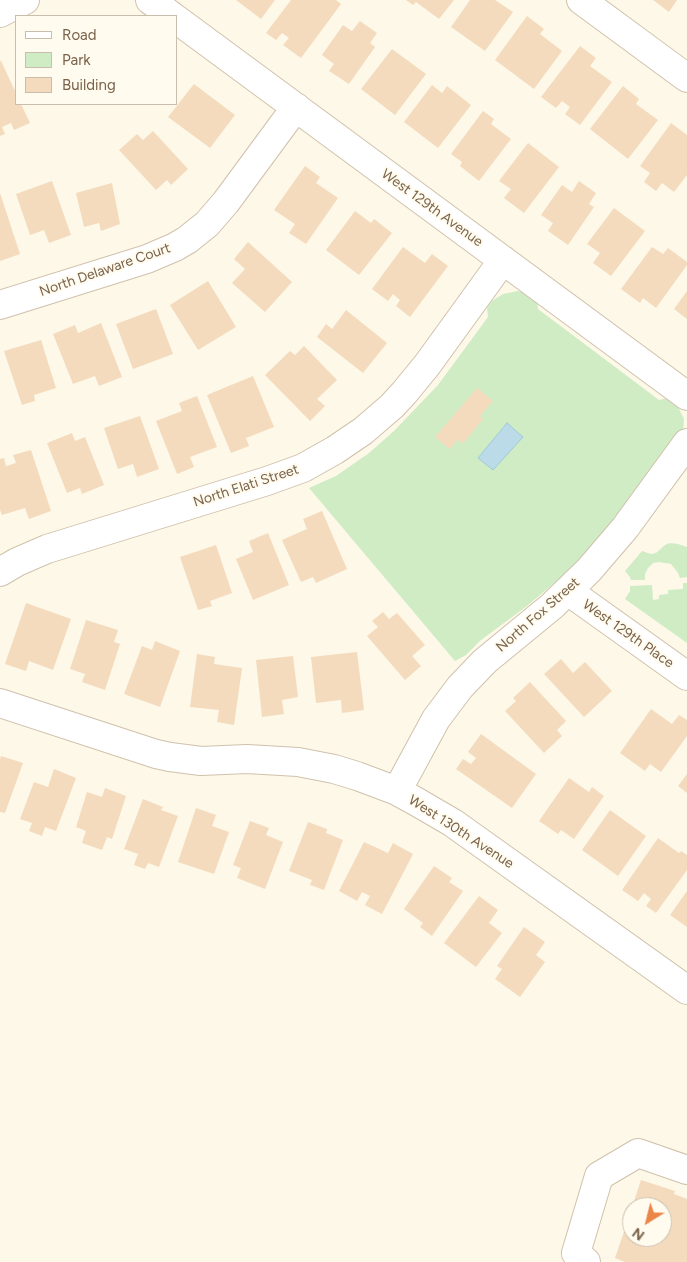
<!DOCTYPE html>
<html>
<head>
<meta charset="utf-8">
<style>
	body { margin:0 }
	#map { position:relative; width:687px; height:1262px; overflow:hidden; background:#fdf8e8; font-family:Figtree,sans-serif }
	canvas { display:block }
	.legend { position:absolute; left:15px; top:15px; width:162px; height:90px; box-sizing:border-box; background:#fffbef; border:1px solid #c9bead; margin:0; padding:6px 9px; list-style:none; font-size:15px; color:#79624a }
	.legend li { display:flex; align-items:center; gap:10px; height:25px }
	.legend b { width:25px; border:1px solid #c9bead }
	.north { position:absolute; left:622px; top:1197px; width:50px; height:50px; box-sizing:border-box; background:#fffbef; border:1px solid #c9bead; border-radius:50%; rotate:216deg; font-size:14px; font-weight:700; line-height:20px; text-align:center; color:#79624a }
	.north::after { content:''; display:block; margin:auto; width:18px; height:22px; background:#ec8548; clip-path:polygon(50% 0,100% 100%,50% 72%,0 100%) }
</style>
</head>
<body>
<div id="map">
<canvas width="687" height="1262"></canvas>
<ul class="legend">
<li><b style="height:6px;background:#fff"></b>Road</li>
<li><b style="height:14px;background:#cfecc5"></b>Park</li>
<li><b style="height:14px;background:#f4dbbe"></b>Building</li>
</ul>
<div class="north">N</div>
</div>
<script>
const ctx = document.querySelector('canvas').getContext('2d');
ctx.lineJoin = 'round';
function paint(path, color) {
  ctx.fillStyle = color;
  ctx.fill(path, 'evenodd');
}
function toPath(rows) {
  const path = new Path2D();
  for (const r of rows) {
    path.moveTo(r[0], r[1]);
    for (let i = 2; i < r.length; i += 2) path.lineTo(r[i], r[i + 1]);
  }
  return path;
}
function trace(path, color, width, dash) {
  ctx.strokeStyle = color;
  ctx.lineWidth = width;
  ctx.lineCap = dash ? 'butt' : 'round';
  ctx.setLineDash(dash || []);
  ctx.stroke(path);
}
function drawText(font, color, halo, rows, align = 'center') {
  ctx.font = font + ' Figtree,sans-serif';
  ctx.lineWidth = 4;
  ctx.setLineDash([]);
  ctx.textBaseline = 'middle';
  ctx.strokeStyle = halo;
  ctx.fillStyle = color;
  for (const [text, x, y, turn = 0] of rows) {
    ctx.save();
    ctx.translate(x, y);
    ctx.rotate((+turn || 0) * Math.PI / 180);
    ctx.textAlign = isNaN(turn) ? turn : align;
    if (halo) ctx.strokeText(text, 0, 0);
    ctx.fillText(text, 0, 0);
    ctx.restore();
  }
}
paint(toPath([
	[518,291,525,293,537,300,538,309,659,400,668,398,676,403,684,419,683,432,609,528,573,567,527,606,481,640,466,655,455,661,309,488,336,476,369,453,394,431,438,385,488,317,487,308,492,301,503,294],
	[670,543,678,544,687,547,687,577,680,578,678,573,671,564,659,562,653,563,648,568,645,574,645,580,631,580,630,577,625,571,642,551,651,554,656,553,665,545],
	[683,583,687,583,687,643,625,599,630,591,630,586,652,585,653,600,659,599,659,595,668,594,668,590,683,589]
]), '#cfecc5');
const water = toPath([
	[507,423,523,437,493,470,478,458,507,423]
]);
paint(water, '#bbdbe8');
trace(water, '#a0c9db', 1);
paint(toPath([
	[236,0,275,0,261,19],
	[291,0,336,0,341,4,301,58,283,45,289,38,282,33,276,40,266,33],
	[406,0,454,0,439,19,416,2,413,5],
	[470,0,495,0,513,12,485,51,451,27],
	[653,0,677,0,669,12],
	[527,16,544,29,540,34,562,51,534,89,495,60],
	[360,21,377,33,370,43,375,47,349,84,329,71,334,64,322,55,343,25,352,31],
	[580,46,596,58,590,66,612,82,580,125,565,114,570,107,562,101,556,108,541,97],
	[392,49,426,74,395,115,361,89],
	[0,61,1,61,16,93,16,104,21,104,30,123,14,130,11,123,2,127,5,134,0,136],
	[194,84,235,115,210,148,168,117],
	[432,85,442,93,447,86,471,105,438,148,404,122],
	[623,86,639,99,636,104,658,120,628,159,590,129],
	[483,111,494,119,491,124,511,139,479,181,460,166,462,162,451,154],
	[671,123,687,135,687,175,674,192,662,183,656,191,644,182,650,173,640,166],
	[153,131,188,169,171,185,167,180,156,190,119,150,137,134,143,140],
	[528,143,559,167,524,213,504,198,511,189,499,181],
	[305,166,320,177,316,183,338,198,306,244,289,233,295,224,274,210],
	[52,181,71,235,49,243,44,230,30,235,16,194],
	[579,181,596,193,589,204,594,207,568,245,548,231,553,223,541,215,562,185,572,192],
	[112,183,120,224,101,231,99,223,84,227,76,193],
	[0,193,20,254,0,261],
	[614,208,645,231,611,276,593,263,600,253,587,244],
	[355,211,371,223,374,219,392,233,359,275,326,250],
	[248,242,292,282,265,312,232,283,245,269,234,259],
	[403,247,425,263,432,254,448,266,410,317,396,306,400,300,393,294,388,301,372,289],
	[652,247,663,254,668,248,687,262,687,265,656,308,643,298,640,303,621,289],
	[208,281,236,327,198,350,170,305],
	[687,291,687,319,674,309],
	[156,309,173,354,133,369,116,324],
	[346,310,387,343,363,373,317,337,326,324,332,329],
	[101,323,122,377,99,386,95,376,73,384,53,334,75,325,78,333],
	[41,340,56,388,34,395,35,401,22,405,4,351],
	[304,346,337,380,317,399,325,406,310,421,265,375,290,351,295,355],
	[253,376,274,427,246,438,249,446,231,453,207,395],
	[477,388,493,401,480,416,483,419,463,444,458,439,450,449,435,437],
	[197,396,217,447,190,457,194,467,177,474,156,421,182,411,179,403],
	[140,416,159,469,137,477,133,464,118,469,104,428],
	[72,433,75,441,85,437,104,485,82,494,80,488,67,493,47,443],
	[31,450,51,511,29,519,25,508,2,515,0,510,0,459,4,458,6,466,16,463,13,455],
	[322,511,347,569,316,583,313,577,301,582,282,540,307,529,303,519],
	[268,533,289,585,253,600,236,559,253,552,249,541],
	[216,545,232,593,210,601,212,606,198,610,180,557],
	[26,603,71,619,53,670,29,661,26,671,5,664],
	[383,612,389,619,397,613,425,645,412,656,421,666,405,680,367,636,378,627,372,621],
	[86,620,118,630,114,642,120,644,105,690,82,682,85,674,70,669],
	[155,641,180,651,160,707,124,694,142,646,152,650],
	[357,652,364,710,342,713,341,700,316,703,311,657],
	[197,654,215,657,214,664,242,668,234,725,217,722,219,710,190,707],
	[293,656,298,697,282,700,284,714,262,717,256,660],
	[561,659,573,673,585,662,612,691,584,717,544,674],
	[530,682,566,721,557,730,562,736,544,753,505,711,516,701,513,698],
	[651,709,672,724,679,715,687,720,687,736,661,772,650,764,645,771,620,753],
	[481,734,536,774,512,808,456,769,463,759,471,764,476,758,468,752],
	[1,756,23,763,5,813,0,812,0,759],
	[54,769,76,778,56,831,45,827,42,836,29,831,32,823,20,819,34,782,48,787],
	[687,774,687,793,678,786],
	[569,778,589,792,592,787,604,796,574,839,561,830,558,834,539,821],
	[105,788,126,796,112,839,107,837,102,850,82,843,86,831,76,827,87,792,102,797],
	[143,799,163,807,161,810,178,816,159,867,148,863,145,869,134,865,138,854,124,849],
	[196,808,216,815,212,826,229,832,214,874,178,862],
	[610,810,646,836,618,876,582,850],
	[250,821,269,828,266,835,283,842,265,889,237,878,241,868,233,865],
	[308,822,327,829,326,833,343,840,324,890,310,885,312,880,289,871],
	[658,838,679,853,681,851,687,855,687,870,656,913,646,906,651,899,644,893,638,901,622,890],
	[364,842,388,853,393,843,413,854,382,914,365,905,370,896,362,892,357,901,339,891],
	[434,866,452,878,449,882,463,891,432,936,420,927,423,923,404,909],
	[687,891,687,927,670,915],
	[479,896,498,910,489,923,502,933,476,967,444,943],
	[524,927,545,942,536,955,545,962,520,997,495,979,502,969,497,966],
	[641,1180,675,1191,674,1194,687,1199,687,1262,625,1262,615,1258,632,1208,632,1237,662,1237,662,1207,632,1207]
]), '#f4dbbe');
const minor = toPath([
	[150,0,172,16],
	[581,0,687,78],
	[0,13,25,0],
	[176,19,687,396],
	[0,305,147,259,175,247,187,240,207,224,226,202,296,107],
	[0,572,17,562,47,549,267,481,303,468,335,450,363,431,392,406,404,393,427,365,503,260],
	[568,591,687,676],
	[0,703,156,754,170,757,201,761,247,759,298,762,334,769,357,776,397,791,417,802,453,823,687,990],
	[397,791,436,719,460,687,485,661,552,606,589,570,625,528,687,443],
	[586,1262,576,1253,599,1176,638,1153,687,1170]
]);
trace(minor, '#d0c1ac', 30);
trace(minor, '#fff', 28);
drawText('14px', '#79624a', '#fffbef', [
	["West 129th Avenue",432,208,36],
	["North Delaware Court",105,270,-19],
	["North Elati Street",246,486,-18],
	["North Fox Street",538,615,-41],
	["West 129th Place",628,634,35],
	["West 130th Avenue",461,832,33]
]);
</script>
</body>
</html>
